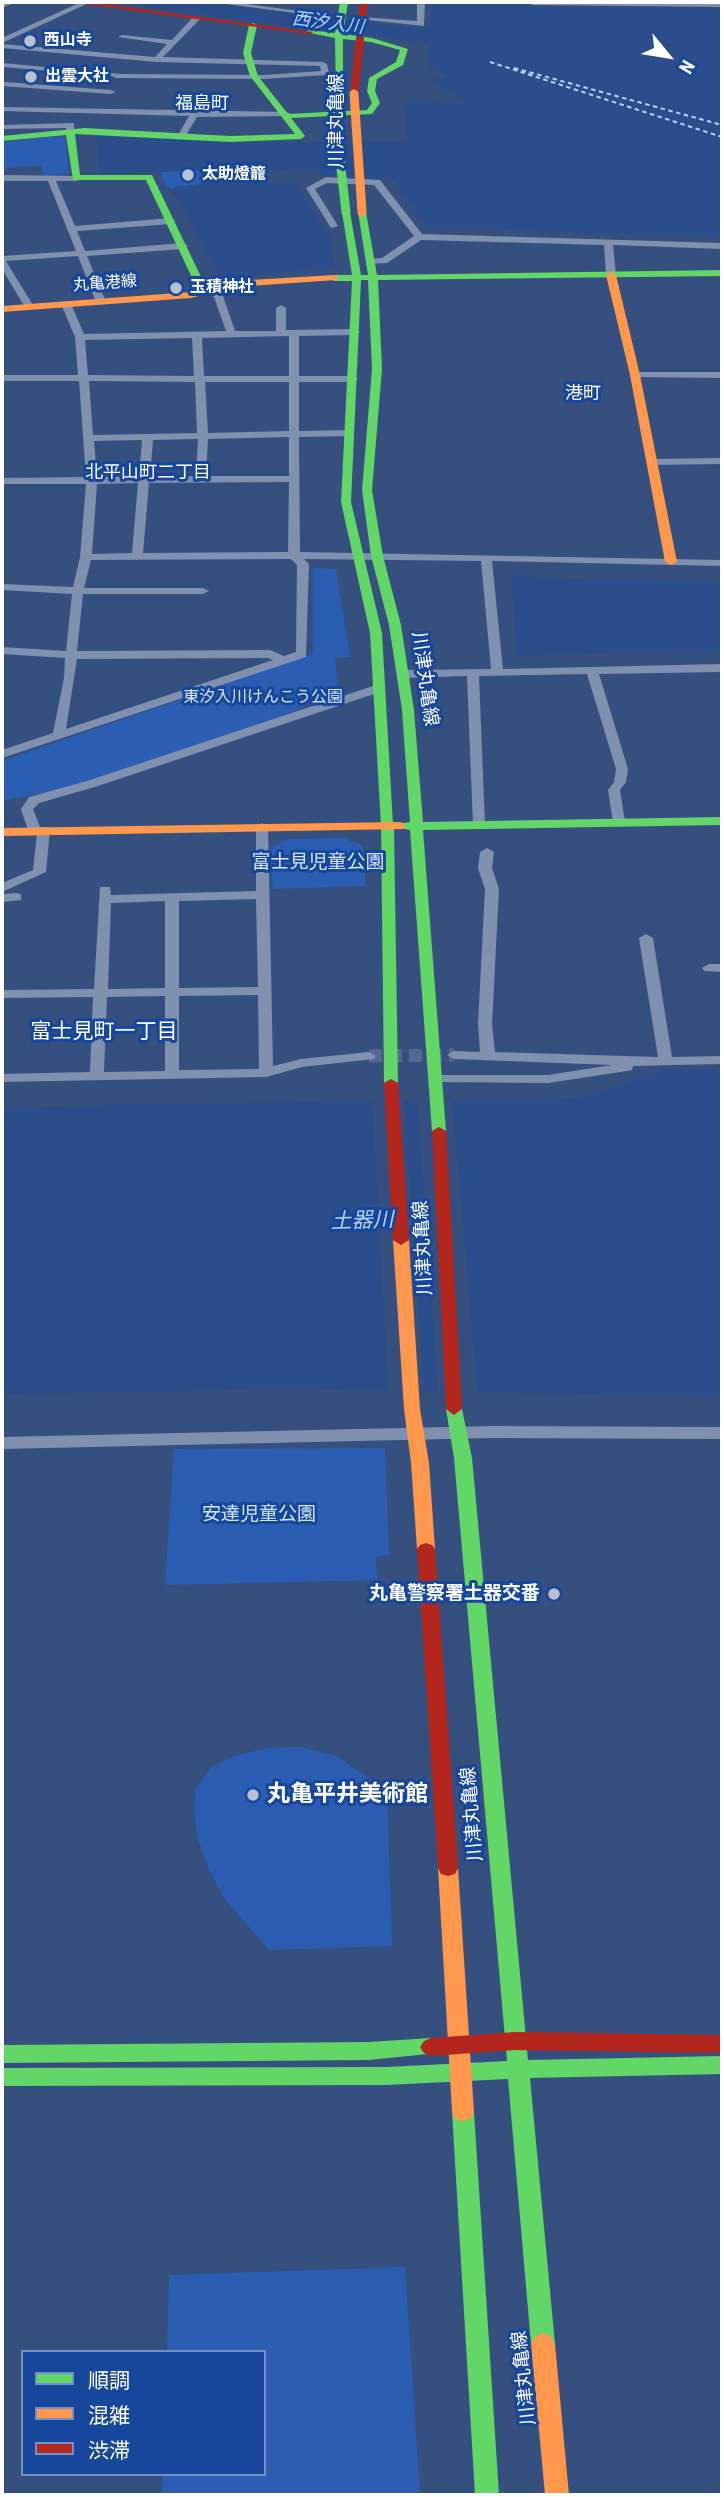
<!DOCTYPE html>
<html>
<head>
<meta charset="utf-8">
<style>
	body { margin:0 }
	#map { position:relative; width:724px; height:2497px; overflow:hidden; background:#354f7e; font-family:"Roboto Condensed","Noto Sans JP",sans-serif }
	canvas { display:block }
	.frame { position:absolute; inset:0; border:4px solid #fff; pointer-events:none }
	.legend { position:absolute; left:21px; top:2350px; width:245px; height:126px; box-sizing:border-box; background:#16479d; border:2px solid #7391c4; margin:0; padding:9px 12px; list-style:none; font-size:21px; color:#fff }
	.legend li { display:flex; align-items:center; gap:14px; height:35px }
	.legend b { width:35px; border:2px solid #7391c4 }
	.north { position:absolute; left:633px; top:21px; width:70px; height:70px; -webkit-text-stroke:5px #16479d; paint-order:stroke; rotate:120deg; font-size:19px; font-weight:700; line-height:28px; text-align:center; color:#fff }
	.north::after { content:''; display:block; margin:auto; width:24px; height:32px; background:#fff; clip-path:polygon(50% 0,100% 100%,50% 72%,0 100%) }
</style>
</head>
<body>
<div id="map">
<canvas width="724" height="2497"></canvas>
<div class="frame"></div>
<ul class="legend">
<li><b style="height:9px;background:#63d668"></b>順調</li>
<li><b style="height:9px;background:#ff974d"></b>混雑</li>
<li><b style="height:9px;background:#b3261e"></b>渋滞</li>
</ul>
<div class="north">N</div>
</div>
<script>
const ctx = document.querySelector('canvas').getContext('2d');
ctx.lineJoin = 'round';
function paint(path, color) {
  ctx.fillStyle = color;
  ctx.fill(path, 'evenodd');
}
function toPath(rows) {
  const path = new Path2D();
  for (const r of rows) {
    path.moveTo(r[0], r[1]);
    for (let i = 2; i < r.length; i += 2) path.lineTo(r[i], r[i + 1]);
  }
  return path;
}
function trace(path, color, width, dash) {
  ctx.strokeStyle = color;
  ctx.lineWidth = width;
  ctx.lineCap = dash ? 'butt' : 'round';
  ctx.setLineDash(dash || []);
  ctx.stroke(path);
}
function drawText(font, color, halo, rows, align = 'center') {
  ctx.font = font + ' "Roboto Condensed","Noto Sans JP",sans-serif';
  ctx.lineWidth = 6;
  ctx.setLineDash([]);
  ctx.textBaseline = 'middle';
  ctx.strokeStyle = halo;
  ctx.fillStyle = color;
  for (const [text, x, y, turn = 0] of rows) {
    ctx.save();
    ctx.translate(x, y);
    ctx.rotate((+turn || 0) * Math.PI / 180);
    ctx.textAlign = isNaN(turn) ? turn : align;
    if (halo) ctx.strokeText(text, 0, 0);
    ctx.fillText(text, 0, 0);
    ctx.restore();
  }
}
paint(toPath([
	[58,136,65,137,69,174,44,176,42,166,2,168,2,142],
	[206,170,209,177,206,184,173,189,165,186,160,172],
	[313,568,336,569,350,657,335,658,338,688,317,697,298,710,272,721,71,787,2,801,2,761,307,656,313,650],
	[344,838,363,846,366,886,273,889,270,848,287,839],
	[385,1448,389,1555,376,1557,377,1580,165,1585,174,1449],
	[300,1747,336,1756,387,1791,392,1946,269,1950,223,1897,207,1865,197,1836,194,1806,196,1788,211,1768,234,1756,268,1748],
	[405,2267,420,2495,162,2495,163,2474,264,2474,264,2352,167,2352,169,2275]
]), '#2b5eb2');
paint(toPath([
	[106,2,201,2,407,27,430,26,430,2,523,2,525,7,722,8,722,237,427,227,395,180,330,177,311,171,270,169,261,170,264,183,296,184,331,240,333,265,330,268,237,276,223,274,214,266,178,198,172,193,175,187,208,183,206,170,103,174,99,168,96,133,233,142,407,142,405,110,400,109,411,100,473,106,431,80,449,76,429,66,428,43],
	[512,577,722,581,722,652,517,655],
	[722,1069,722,1396,281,1389,2,1394,2,1107,580,1098,662,1071]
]), '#2b4d8c');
paint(toPath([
	[452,1096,478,1395,438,1395,417,1097],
	[372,1097,404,1097,424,1395,388,1394]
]), '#354f7e');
trace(toPath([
	[490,62,722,137],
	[514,68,722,125]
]), '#bad2f9', 2, [4.5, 3.5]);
trace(toPath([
	[369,1056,454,1055]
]), '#536991', 13, [13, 7]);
paint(toPath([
	[6,2,16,2,2,8,2,3,6,2],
	[81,2,91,2,2,43,2,38,81,2],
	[210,2,231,2,345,17,341,19,210,2],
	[417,2,425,2,424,26,358,19,362,17,417,21,417,2],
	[530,2,722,3,722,7,533,5,530,2],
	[194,16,201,18,163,57,323,62,327,64,329,73,325,75,264,79,116,78,112,76,2,67,2,63,121,74,264,75,321,71,320,66,156,62,2,48,2,44,155,57,167,44,118,37,122,35,172,40,194,16],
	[5,82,111,90,115,92,111,94,2,86,5,82],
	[2,107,287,112,291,114,287,116,197,117,185,137,182,138,178,135,189,116,2,111,2,107],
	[74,123,74,132,70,135,66,132,66,128,2,129,2,125,74,123],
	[2,175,79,176,79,180,76,181,56,181,75,226,171,218,175,221,171,224,77,231,85,251,183,243,188,246,183,249,87,256,106,302,101,305,96,302,78,256,6,261,34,307,26,309,2,269,2,256,76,251,48,181,2,181,2,175],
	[326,177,380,180,422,234,722,243,722,249,613,245,616,275,611,278,606,275,604,245,421,240,387,263,370,264,367,263,367,259,382,258,414,236,374,185,327,183,315,189,338,226,331,228,306,188,326,177],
	[210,288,223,296,235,331,276,331,276,308,281,305,286,308,286,330,355,329,360,332,355,335,299,336,299,376,353,376,358,379,353,382,299,382,299,431,349,430,354,433,349,436,299,437,300,552,722,560,722,566,492,561,503,669,722,664,722,672,599,674,628,769,626,782,620,790,625,822,624,825,619,826,613,822,608,790,614,782,616,769,587,674,479,676,485,825,479,829,473,825,467,676,403,678,397,674,403,670,491,669,481,561,304,559,309,564,306,657,2,758,2,750,53,733,64,678,65,658,2,654,2,647,66,651,72,594,2,590,2,584,73,587,80,557,86,484,2,484,2,478,86,477,79,381,2,381,2,375,78,375,75,337,61,304,66,301,71,304,84,334,226,331,214,297,205,291,210,288],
	[289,336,289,376,204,376,202,338,289,336],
	[192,338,194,376,88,375,85,340,192,338],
	[89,381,195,382,197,433,93,435,89,381],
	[205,382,289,382,289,431,208,433,205,382],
	[289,437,289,476,206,476,208,439,289,437],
	[198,439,196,476,150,477,153,440,198,439],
	[142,440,139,477,97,477,94,441,142,440],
	[289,482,288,552,143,553,149,483,289,482],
	[138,483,132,553,92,554,97,484,138,483],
	[291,559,297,565,296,652,284,656,270,650,77,651,83,594,203,594,209,591,203,588,84,588,91,560,291,559],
	[268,658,273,660,66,729,77,659,268,658],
	[635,372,722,372,722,378,631,377,630,375,635,372],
	[722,458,722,464,652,465,647,462,652,459,722,458],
	[379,684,383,685,383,691,95,787,39,803,33,809,40,827,49,827,50,830,46,872,2,892,2,883,33,870,37,833,29,833,21,809,29,797,87,781,379,684],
	[262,823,268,827,273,1066,301,1059,369,1052,376,1056,374,1059,302,1067,266,1077,2,1082,2,1074,90,1072,93,997,2,998,2,990,94,989,100,887,110,887,111,895,256,891,256,827,262,823],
	[256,899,258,987,179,988,179,901,256,899],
	[165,901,165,988,108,989,111,903,165,901],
	[258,995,259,1069,179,1070,179,996,258,995],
	[165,996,165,1071,104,1072,107,997,165,996],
	[487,848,494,852,492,868,499,889,492,1024,495,1052,658,1057,639,938,646,934,653,938,672,1057,722,1056,722,1064,633,1066,632,1070,627,1071,548,1083,431,1082,429,1079,436,1075,548,1075,612,1065,454,1059,447,1055,454,1051,480,1052,478,1024,485,889,478,868,480,852,487,848],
	[16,893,21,894,21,900,2,902,2,894,16,893],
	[709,964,722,964,722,972,704,971,702,968,709,964],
	[491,1426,722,1427,722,1439,491,1438,2,1449,2,1437,491,1426]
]), '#8090af');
paint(toPath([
	[340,2,348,2,343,34,372,38,408,49,403,65,377,79,375,91,380,103,372,114,291,118,305,136,301,139,230,142,75,134,80,175,152,175,203,281,213,289,213,293,207,293,194,282,146,180,73,180,66,135,2,141,2,136,84,128,230,136,295,134,250,76,243,53,249,25,253,23,257,25,251,53,258,76,288,114,367,110,372,103,367,91,369,78,396,62,400,50,371,42,343,39,343,95,336,97,335,38,305,32,309,30,335,33,340,2],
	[529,2,537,2,537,3,533,5,529,2],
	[346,209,350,212,361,275,368,275,358,212,362,209,366,212,377,275,722,270,722,276,378,280,382,369,372,490,383,556,401,625,414,710,423,822,722,817,722,825,423,830,446,1131,439,1135,432,1131,410,830,394,827,398,1083,391,1087,384,1083,381,826,370,633,341,502,352,281,334,281,329,278,334,275,352,275,342,212,346,209],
	[361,280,368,280,372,369,362,490,371,556,389,625,402,710,410,822,393,825,382,633,351,502,361,280],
	[454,1403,462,1409,472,1458,528,2060,722,2056,722,2074,530,2078,555,2344,551,2351,543,2355,535,2351,531,2344,508,2079,386,2085,2,2086,2,2068,386,2067,507,2061,454,1458,446,1409,454,1403],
	[431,2038,438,2041,442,2047,438,2053,369,2060,2,2063,2,2045,369,2042,431,2038],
	[463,2103,471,2105,474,2112,499,2495,475,2495,452,2112,455,2105,463,2103]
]), '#63d668');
paint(toPath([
	[611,272,616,275,640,375,677,562,671,565,665,562,630,375,606,275,611,272],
	[334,275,337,276,337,280,234,287,191,298,2,312,2,306,191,292,234,281,334,275],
	[399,822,404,823,404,829,2,836,2,828,399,822],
	[401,1235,409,1240,420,1409,429,1463,435,1549,432,1553,426,1555,420,1553,417,1549,411,1463,404,1409,393,1240,401,1235],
	[448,1860,455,1862,458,1868,474,2112,471,2119,463,2121,455,2119,452,2112,438,1868,441,1862,448,1860],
	[543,2333,551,2337,555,2344,569,2495,545,2495,531,2344,535,2337,543,2333]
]), '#ff974d');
paint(toPath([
	[69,2,89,2,313,32,309,34,69,2],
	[360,2,368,2,358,94,354,96,350,94,360,2],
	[391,1079,398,1083,409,1240,401,1245,393,1240,384,1083,391,1079],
	[439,1127,446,1131,462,1409,454,1415,446,1409,432,1131,439,1127],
	[426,1543,432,1545,435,1549,458,1868,455,1874,448,1876,441,1874,438,1868,417,1549,420,1545,426,1543],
	[515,2032,722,2035,722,2053,515,2050,431,2056,424,2053,420,2047,424,2041,431,2038,515,2032]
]), '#b3261e');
trace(toPath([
	[339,95,337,134,346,212]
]), '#63d668', 9);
trace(toPath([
	[354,94,362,212]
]), '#ff974d', 9);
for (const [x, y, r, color] of [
	[30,41,7,"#b8c1d2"],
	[31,77,7,"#b8c1d2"],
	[188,175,7,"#b8c1d2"],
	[176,288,7,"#b8c1d2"],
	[554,1594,7,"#b8c1d2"],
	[253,1795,7,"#b8c1d2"]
]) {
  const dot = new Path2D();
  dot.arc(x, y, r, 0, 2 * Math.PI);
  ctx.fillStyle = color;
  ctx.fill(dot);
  trace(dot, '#16479d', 2.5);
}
drawText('bold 16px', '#fff', '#16479d', [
	["西山寺",44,41],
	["出雲大社",45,77],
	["太助燈籠",202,175],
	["玉積神社",190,288]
], 'left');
drawText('16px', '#fff', '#16479d', [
	["丸亀港線",105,284,-4]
]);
drawText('16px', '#d5e4fd', '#16479d', [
	["東汐入川けんこう公園",263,698]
]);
drawText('italic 18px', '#bad2f9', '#16479d', [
	["西汐入川",328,24,7]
]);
drawText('18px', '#fff', '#16479d', [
	["福島町",202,104],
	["港町",583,394],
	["北平山町二丁目",148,473]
]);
drawText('19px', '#fff', '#16479d', [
	["川津丸亀線",337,121,-90],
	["川津丸亀線",424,679,82],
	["川津丸亀線",424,1248,-93],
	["川津丸亀線",473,1814,-95],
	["川津丸亀線",525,2378,-96]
]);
drawText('19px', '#d5e4fd', '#16479d', [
	["富士見児童公園",318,863],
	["安達児童公園",259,1515]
]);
drawText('bold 19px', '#fff', '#16479d', [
	["丸亀警察署土器交番",540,1594]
], 'right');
drawText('21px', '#fff', '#16479d', [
	["富士見町一丁目",104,1033]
]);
drawText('italic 21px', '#bad2f9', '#16479d', [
	["土器川",362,1222,-2]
]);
drawText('bold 23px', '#fff', '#16479d', [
	["丸亀平井美術館",267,1795]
], 'left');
</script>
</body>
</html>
